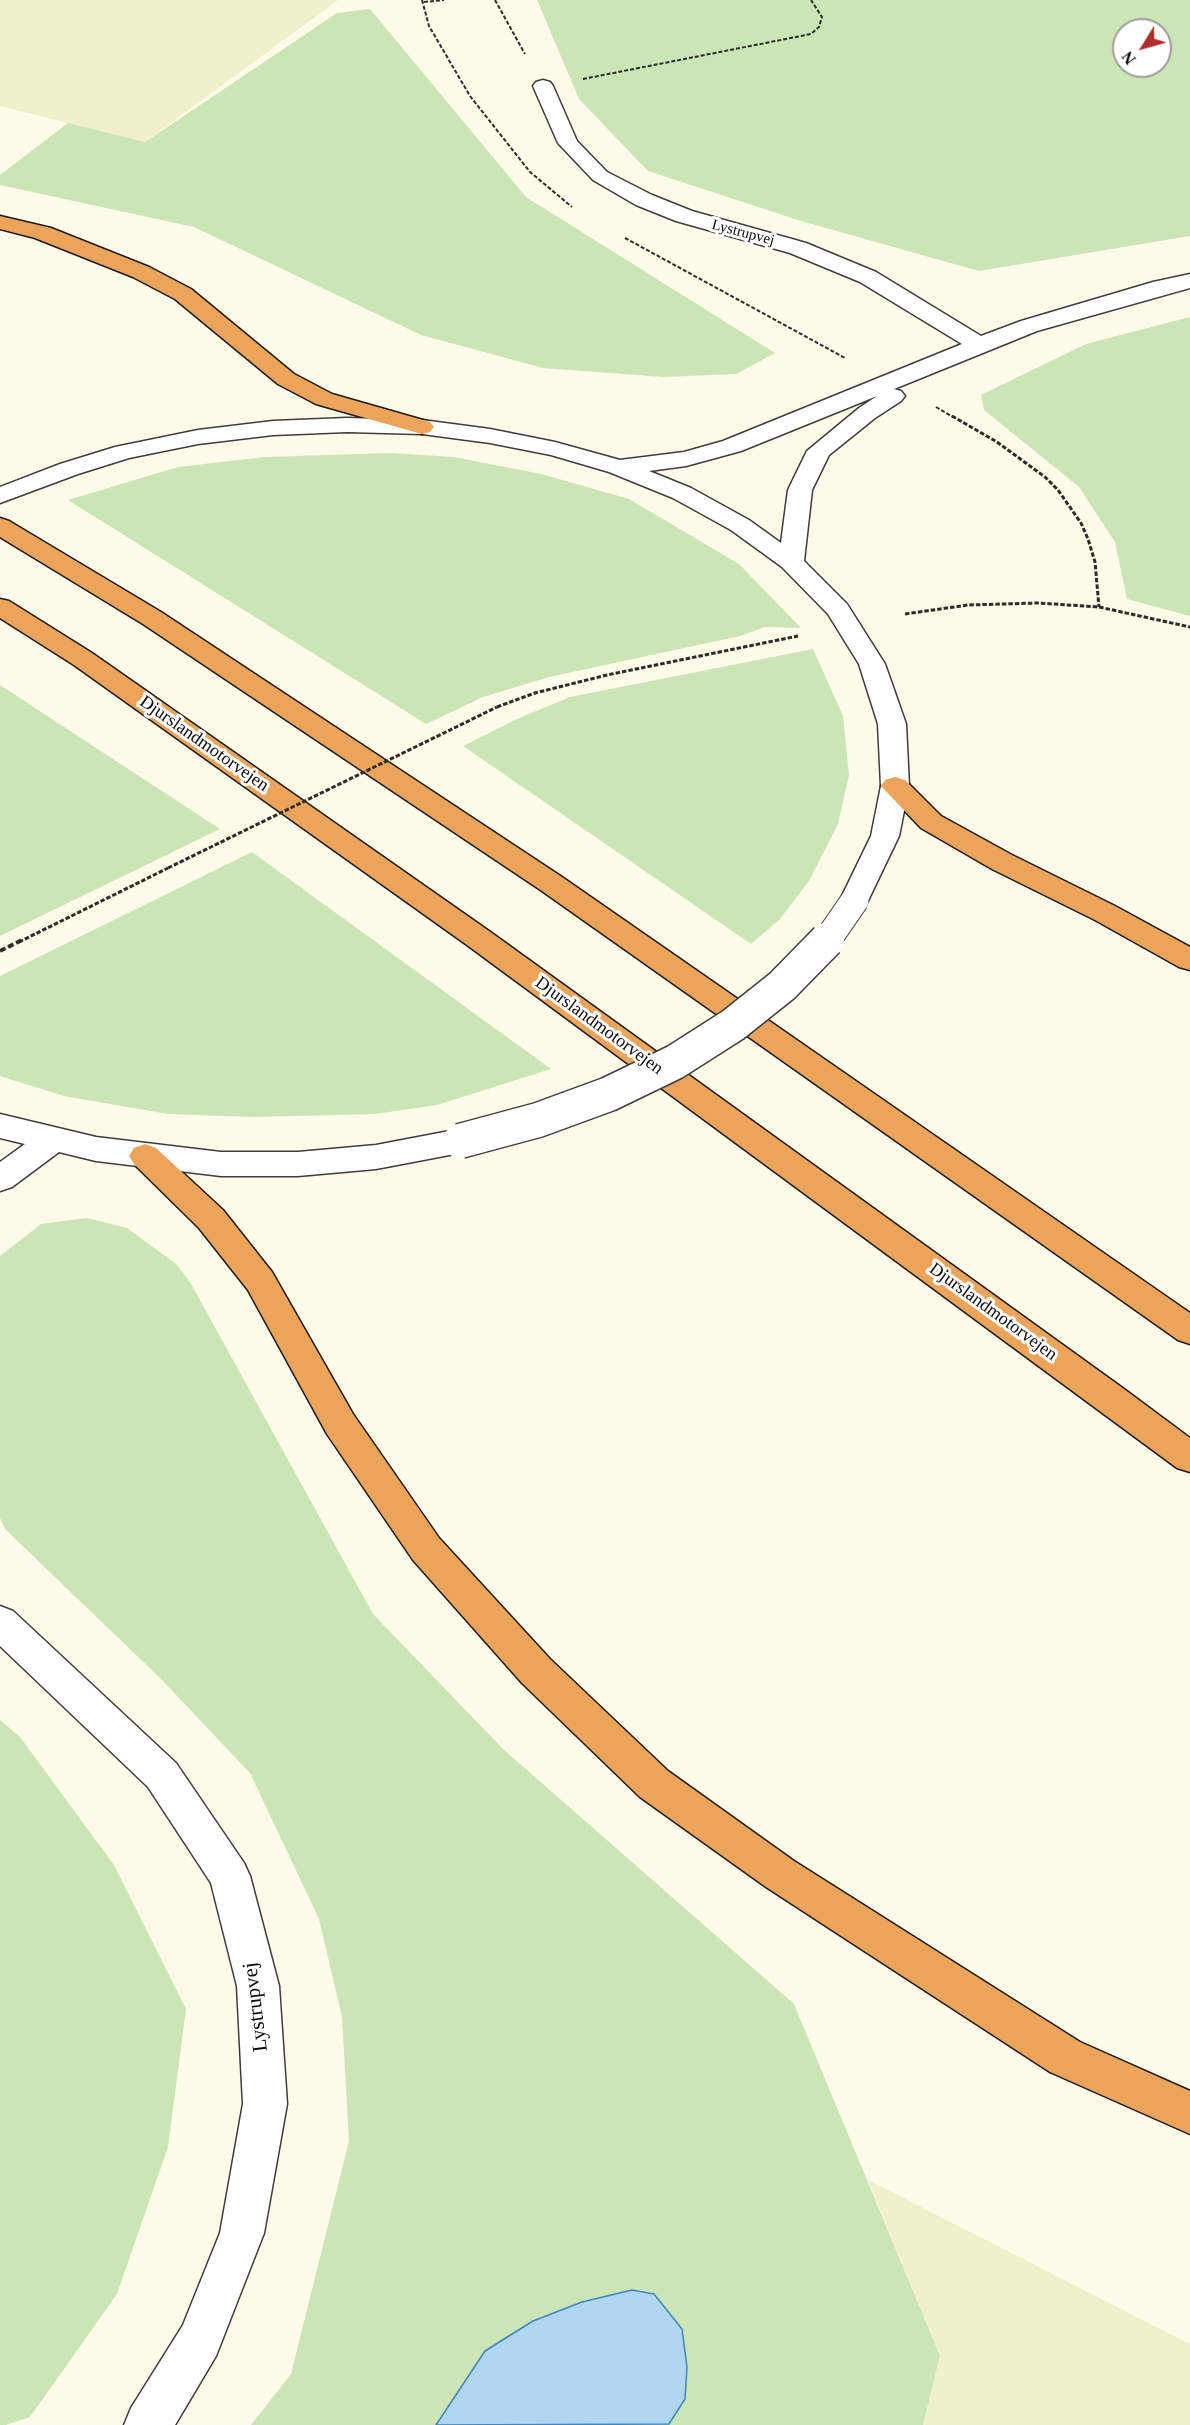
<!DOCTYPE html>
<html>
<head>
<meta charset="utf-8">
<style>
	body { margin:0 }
	#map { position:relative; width:1190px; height:2425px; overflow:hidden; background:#fefbe9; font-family:Georgia,serif }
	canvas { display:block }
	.north { position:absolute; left:1112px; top:18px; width:60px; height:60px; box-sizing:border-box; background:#fff; border:2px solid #9d9d9d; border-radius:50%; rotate:233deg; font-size:16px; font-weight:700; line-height:24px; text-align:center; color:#0a0a0a }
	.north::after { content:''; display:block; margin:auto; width:21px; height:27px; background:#b02e2c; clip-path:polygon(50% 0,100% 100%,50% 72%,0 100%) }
</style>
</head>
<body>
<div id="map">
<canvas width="1190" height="2425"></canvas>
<div class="north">N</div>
</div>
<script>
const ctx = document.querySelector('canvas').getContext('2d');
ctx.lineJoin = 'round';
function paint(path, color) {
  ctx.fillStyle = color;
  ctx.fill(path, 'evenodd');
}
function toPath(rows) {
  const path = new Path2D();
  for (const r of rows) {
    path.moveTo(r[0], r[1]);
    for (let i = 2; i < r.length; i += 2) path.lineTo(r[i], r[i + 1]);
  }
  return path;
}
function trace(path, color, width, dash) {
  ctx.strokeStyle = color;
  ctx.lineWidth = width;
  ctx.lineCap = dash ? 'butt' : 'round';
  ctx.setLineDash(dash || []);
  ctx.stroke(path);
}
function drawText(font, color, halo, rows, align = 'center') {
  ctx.font = font + ' Georgia,serif';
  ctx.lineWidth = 6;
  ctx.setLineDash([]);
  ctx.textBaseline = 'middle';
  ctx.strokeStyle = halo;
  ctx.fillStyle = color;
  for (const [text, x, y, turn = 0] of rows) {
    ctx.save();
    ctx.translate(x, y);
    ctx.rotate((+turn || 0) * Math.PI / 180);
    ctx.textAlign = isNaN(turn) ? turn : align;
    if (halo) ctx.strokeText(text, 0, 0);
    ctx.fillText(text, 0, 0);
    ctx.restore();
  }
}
paint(toPath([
	[0,0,338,0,145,142,0,106],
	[868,2180,1190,2344,1190,2425,923,2425,940,2356]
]), '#f1f0cb');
paint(toPath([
	[537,0,1190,0,1190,236,979,271,801,221,648,171,579,99],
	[1124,30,1160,30,1160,66,1124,66],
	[370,9,526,197,775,353,736,374,663,377,543,368,421,335,194,227,0,185,0,175,68,123,145,142,337,13],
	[1190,317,1190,616,1127,599,1115,542,1079,487,984,410,981,395,1086,344],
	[391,453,454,457,541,474,629,499,739,564,801,628,765,627,740,636,549,677,483,697,426,724,68,500,178,467,265,457],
	[813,649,843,716,849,775,838,824,809,881,779,920,751,944,463,746,517,719,570,697],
	[0,685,220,829,0,936],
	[252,852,551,1069,437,1105,375,1114,253,1117,168,1114,64,1096,0,1076,0,976],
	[87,1218,127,1228,176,1264,190,1282,373,1614,503,1749,794,2004,940,2356,923,2425,251,2425,291,2374,349,2141,342,2017,319,1919,250,1773,161,1679,5,1529,0,1518,0,1256,41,1224],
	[0,1720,20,1737,114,1865,186,2009,168,2147,117,2294,30,2417,6,2425,0,2425]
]), '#cbe5b5');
const water = toPath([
	[632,2290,654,2294,682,2329,687,2367,685,2399,669,2424,436,2425,485,2351,533,2321,582,2302,632,2290]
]);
paint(water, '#b1d6f1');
trace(water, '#3d86c3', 1.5);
const minor = toPath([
	[543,80,550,82,553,86,577,141,607,172,652,195,692,211,806,243,876,272,981,336,1021,321,1153,282,1190,274,1190,288,1037,331,894,389,901,391,905,396,901,401,875,418,829,455,812,490,804,561,847,604,885,664,906,724,909,786,899,836,865,907,855,910,845,907,840,900,871,836,881,786,878,724,859,664,828,614,782,567,731,530,673,498,609,472,551,455,490,443,422,434,347,432,273,435,198,444,129,458,78,474,0,503,0,487,60,464,115,447,198,430,273,421,347,418,422,420,490,429,555,442,620,460,684,452,723,441,962,344,860,282,790,253,676,221,636,205,593,180,558,143,533,86,536,82,543,80],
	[877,396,859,408,807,451,788,490,781,543,749,520,691,488,649,471,686,466,741,451,877,396],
	[0,1114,96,1137,221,1152,298,1152,376,1145,460,1129,471,1133,476,1141,471,1149,460,1153,376,1169,298,1176,221,1176,96,1161,59,1152,12,1187,0,1191,0,1162,25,1144,0,1138,0,1114],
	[0,1606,13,1611,176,1763,244,1863,250,1876,279,1986,287,2104,264,2233,216,2356,175,2425,124,2425,131,2408,183,2325,220,2233,243,2104,237,1986,211,1883,148,1787,0,1646,0,1606]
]);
const highway = toPath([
	[0,216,51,228,149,267,191,289,294,374,332,394,430,422,434,427,430,432,422,434,316,404,278,384,175,299,133,277,35,238,0,229,0,216],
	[0,518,9,521,161,612,562,877,1190,1313,1190,1344,1178,1340,542,891,143,624,0,537,0,518],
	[0,599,9,601,92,653,489,931,1124,1389,1190,1438,1190,1472,1177,1468,467,945,74,665,0,618,0,599],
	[895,777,905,780,941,816,1012,855,1115,906,1190,947,1190,970,1179,967,1095,920,992,869,921,828,881,786,885,780,895,777],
	[145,1144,156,1148,223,1210,272,1272,353,1414,439,1538,550,1659,668,1771,794,1861,1080,2042,1190,2091,1190,2134,1050,2072,766,1887,640,1797,522,1683,413,1560,327,1434,248,1290,199,1228,134,1164,129,1156,134,1148,145,1144]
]);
trace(minor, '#3d3d3d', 3);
trace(highway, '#1b1b1b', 3);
trace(toPath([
	[422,0,429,26,470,96,530,172,572,207],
	[495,0,525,54],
	[424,2,444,0],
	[583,79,811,34,819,27,822,17,811,0],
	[625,238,845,358],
	[936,407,955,418]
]), '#2c2c2c', 2, [4, 2]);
trace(toPath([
	[952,416,997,442,1045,477,1058,490,1081,523,1088,539,1095,562,1099,607],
	[905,614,968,605,1038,603,1099,607,1190,627],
	[497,707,535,693,607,675,798,636],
	[19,942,168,868]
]), '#2c2c2c', 3, [4.5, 2]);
trace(toPath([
	[0,951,22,940]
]), '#2c2c2c', 4, [6, 3]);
paint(minor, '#fff');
paint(highway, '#eba459');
const minorBridgeFar1 = toPath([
	[826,942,855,900]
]);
const minorBridge = toPath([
	[460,1141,538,1120,609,1094,675,1062,733,1025,782,986,827,940]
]);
trace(minorBridgeFar1, '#3d3d3d', 29, []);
trace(minorBridge, '#3d3d3d', 37, []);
trace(toPath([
	[168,868,497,707]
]), '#2c2c2c', 3, [4.5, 2]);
trace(minorBridgeFar1, '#fff', 27);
trace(minorBridge, '#fff', 34);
drawText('15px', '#0a0a0a', '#fff', [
	["Lystrupvej",743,233,15]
]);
drawText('18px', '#0a0a0a', '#fff', [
	["Djurslandmotorvejen",204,744,35],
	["Djurslandmotorvejen",599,1026,36],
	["Djurslandmotorvejen",993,1312,36]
]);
drawText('21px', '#0a0a0a', '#fff', [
	["Lystrupvej",256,2007,-97]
]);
</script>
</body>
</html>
